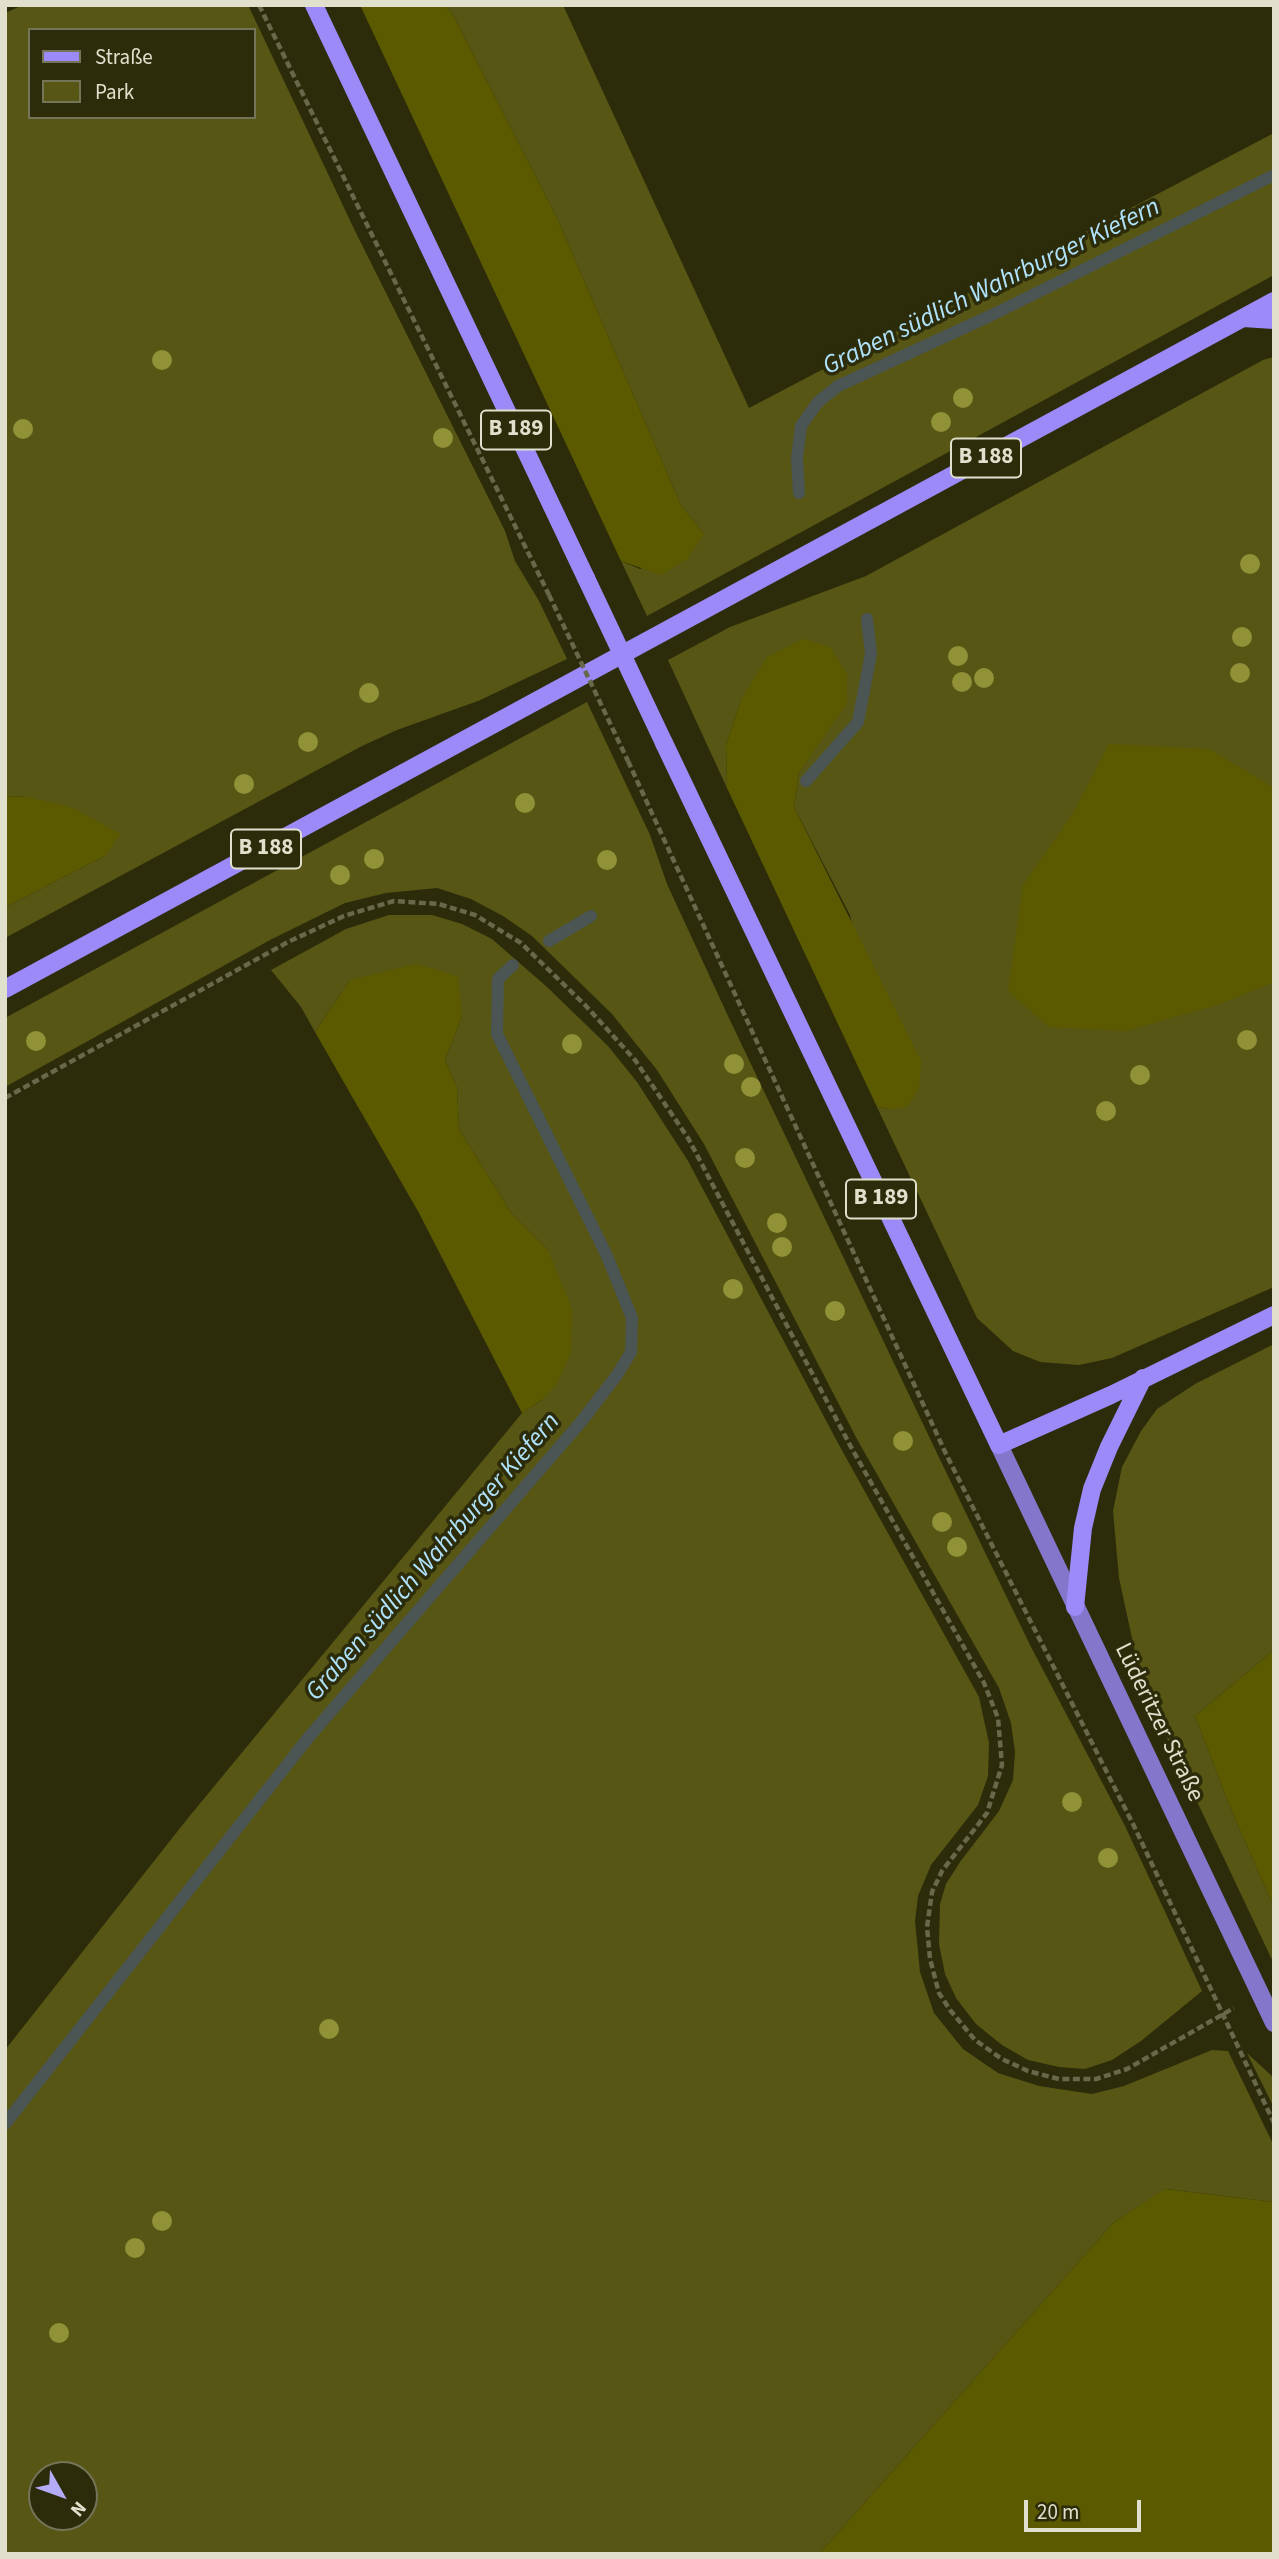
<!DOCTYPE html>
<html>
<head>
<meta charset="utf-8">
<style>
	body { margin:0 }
	#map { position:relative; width:1279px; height:2559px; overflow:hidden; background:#2c2c0b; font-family:"Source Sans 3",sans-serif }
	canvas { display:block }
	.frame { position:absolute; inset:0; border:7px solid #e0e0cd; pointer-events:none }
	.legend { position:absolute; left:28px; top:28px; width:228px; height:91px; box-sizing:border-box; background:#2c2c0b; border:2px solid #747459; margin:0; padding:9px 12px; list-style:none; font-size:21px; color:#e0e0cd }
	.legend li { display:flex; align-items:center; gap:14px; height:35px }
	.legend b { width:35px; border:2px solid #747459 }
	.north { position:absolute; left:28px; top:2461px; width:70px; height:70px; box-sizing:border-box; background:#2c2c0b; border:2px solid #747459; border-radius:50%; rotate:130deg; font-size:19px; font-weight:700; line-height:28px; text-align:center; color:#e0e0cd }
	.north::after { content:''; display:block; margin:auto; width:24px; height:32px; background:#b5acf8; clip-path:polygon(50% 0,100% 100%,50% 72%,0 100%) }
	.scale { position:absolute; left:1024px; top:2500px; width:117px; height:32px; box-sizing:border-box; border:4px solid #e0e0cd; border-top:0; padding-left:9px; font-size:21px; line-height:24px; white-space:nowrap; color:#e0e0cd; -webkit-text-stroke:5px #2c2c0b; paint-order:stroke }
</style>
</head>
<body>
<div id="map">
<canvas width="1279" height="2559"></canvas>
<div class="frame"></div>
<ul class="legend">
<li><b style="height:9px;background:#9b8af8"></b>Straße</li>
<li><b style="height:19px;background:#575615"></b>Park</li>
</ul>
<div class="north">N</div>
<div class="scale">20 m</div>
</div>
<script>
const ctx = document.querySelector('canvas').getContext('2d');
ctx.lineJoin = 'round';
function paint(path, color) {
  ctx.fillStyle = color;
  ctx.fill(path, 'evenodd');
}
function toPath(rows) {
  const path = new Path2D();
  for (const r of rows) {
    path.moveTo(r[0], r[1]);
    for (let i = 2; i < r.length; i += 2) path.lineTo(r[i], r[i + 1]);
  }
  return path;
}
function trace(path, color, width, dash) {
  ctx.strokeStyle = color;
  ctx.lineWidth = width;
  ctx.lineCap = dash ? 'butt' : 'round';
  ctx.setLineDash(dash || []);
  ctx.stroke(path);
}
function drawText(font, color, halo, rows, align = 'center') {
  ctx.font = font + ' "Source Sans 3",sans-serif';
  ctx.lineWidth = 7;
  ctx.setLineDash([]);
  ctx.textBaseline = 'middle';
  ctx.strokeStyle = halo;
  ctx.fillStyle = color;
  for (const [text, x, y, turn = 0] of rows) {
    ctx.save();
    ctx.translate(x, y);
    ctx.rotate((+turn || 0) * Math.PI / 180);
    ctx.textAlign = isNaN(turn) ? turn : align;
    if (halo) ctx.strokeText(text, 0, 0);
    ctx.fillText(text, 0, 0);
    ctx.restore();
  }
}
paint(toPath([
	[23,5,248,5,356,233,505,531,515,561,539,601,567,659,478,701,397,730,362,746,5,938,5,907,105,856,27,797,5,796,5,13],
	[30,30,254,30,254,117,30,117],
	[444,5,563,5,749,408,1274,133,1274,275,647,616,621,561,640,569,704,534,681,505,557,218,452,13],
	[1274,357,1274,1287,1112,1358,1079,1365,1040,1362,1013,1351,977,1318,877,1107,891,1109,850,915,794,807,799,773,821,740,741,700,726,745,727,788,668,660,730,627,866,576,1263,360],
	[587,702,650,835,667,884,728,1016,946,1472,1030,1645,1125,1826,1202,1991,1141,2041,1112,2060,1085,2069,1059,2067,1028,2060,1002,2045,976,2024,956,1998,945,1974,939,1944,940,1904,946,1884,960,1862,999,1811,1013,1780,1015,1752,1011,1723,999,1688,858,1441,704,1144,657,1070,612,1014,532,936,503,916,471,899,437,888,386,893,345,903,270,940,5,1087,5,1018],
	[389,915,432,915,462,924,492,939,547,987,608,1046,637,1082,688,1161,839,1445,979,1697,989,1743,988,1776,978,1805,931,1865,918,1896,915,1921,920,1972,934,2013,963,2049,998,2073,1039,2086,1092,2094,1124,2086,1212,2050,1228,2051,1274,2146,1274,2202,1166,2189,1114,2222,819,2554,5,2554,5,2050,188,1818,522,1413,543,1399,548,1250,512,1214,459,1129,457,1088,445,1060,462,1016,350,980,315,1032,301,1007,271,970,346,929],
	[42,2475,84,2475,84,2517,42,2517],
	[1274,1344,1274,1650,1195,1716,1232,1812,1274,1907,1274,1964,1165,1734,1135,1652,1119,1578,1113,1511,1122,1467,1141,1431,1157,1409,1195,1384],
	[1247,2053,1274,2078,1274,2108]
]), '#575615');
paint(toPath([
	[360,5,444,5,452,13,557,218,681,505,704,534,687,559,661,575,621,561],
	[803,639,830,647,847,674,847,703,799,773,794,807,921,1061,919,1088,907,1107,891,1109,877,1107,727,788,726,745,741,700,767,657],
	[1109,744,1209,749,1274,788,1274,982,1217,1005,1126,1031,1049,1027,1008,991,1023,885,1073,813],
	[5,796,27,797,71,807,120,834,105,856,5,907],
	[416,964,458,976,462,1016,445,1060,457,1088,459,1129,512,1214,548,1250,572,1309,571,1353,556,1385,543,1399,522,1413,419,1213,315,1032,350,980],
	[1274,1650,1274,1907,1232,1812,1195,1716],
	[1165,2189,1274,2202,1274,2554,819,2554,1114,2222]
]), '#5c5a00');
trace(toPath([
	[799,493,797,458,801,426,818,402,838,386,994,314,1274,175],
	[806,781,858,722,871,654,867,619],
	[549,941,591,916],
	[5,2124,308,1738,581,1422,617,1375,631,1352,632,1318,607,1256,497,1034,498,979,513,965]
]), '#4a5554', 12);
trace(toPath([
	[259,5,549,595],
	[628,761,946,1454,1134,1826,1274,2123],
	[5,1098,288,942,344,916,394,901,439,904,475,915,521,943,585,1005,635,1060,688,1138,851,1447,984,1683,998,1718,1002,1765,987,1813,942,1871,932,1892,927,1927,930,1959,939,1993,950,2010,975,2040,1002,2059,1028,2071,1059,2079,1096,2079,1127,2069,1234,2008]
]), '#68684b', 4.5, [7, 3.5]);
trace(toPath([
	[999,1445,1274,2023]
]), '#8376cb', 18);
trace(toPath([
	[314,5,586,578],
	[1243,318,1274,320],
	[664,743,999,1445,1111,1395,1274,1315],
	[5,989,1274,301],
	[1075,1607,1083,1528,1092,1489,1109,1447,1143,1378]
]), '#9b8af8', 18);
trace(toPath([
	[549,595,628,761]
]), '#68684b', 4.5, [7, 3.5]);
trace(toPath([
	[586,578,664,743]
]), '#9b8af8', 18);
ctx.fillStyle = '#919138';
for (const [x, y] of [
	[162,360],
	[963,398],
	[941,422],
	[23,429],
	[443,438],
	[1250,564],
	[1242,637],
	[958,656],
	[1240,673],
	[984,678],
	[962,682],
	[369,693],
	[308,742],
	[244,784],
	[525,803],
	[374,859],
	[607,860],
	[340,875],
	[1247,1040],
	[36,1041],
	[572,1044],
	[734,1064],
	[1140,1075],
	[751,1087],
	[1106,1111],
	[745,1158],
	[777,1223],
	[782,1247],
	[733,1289],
	[835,1311],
	[903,1441],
	[942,1522],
	[957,1547],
	[1072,1802],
	[1108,1858],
	[329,2029],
	[162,2221],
	[135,2248],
	[59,2333]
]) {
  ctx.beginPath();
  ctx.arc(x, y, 10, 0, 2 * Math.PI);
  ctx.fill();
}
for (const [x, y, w] of [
	[516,430,70],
	[986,458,70],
	[266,849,70],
	[881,1199,70]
]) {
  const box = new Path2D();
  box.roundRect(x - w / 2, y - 19.5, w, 39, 5);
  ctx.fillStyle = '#2c2c0b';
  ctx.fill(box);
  trace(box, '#e0e0cd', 2);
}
drawText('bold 23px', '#e0e0cd', null, [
	["B 189",516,430],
	["B 188",986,458],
	["B 188",266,849],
	["B 189",881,1199]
]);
drawText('24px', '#e0e0cd', '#2c2c0b', [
	["Lüderitzer Straße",1158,1723,64]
]);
drawText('italic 26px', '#b0e3fb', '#2c2c0b', [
	["Graben südlich Wahrburger Kiefern",992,288,-26],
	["Graben südlich Wahrburger Kiefern",434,1558,-49]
]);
</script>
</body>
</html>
